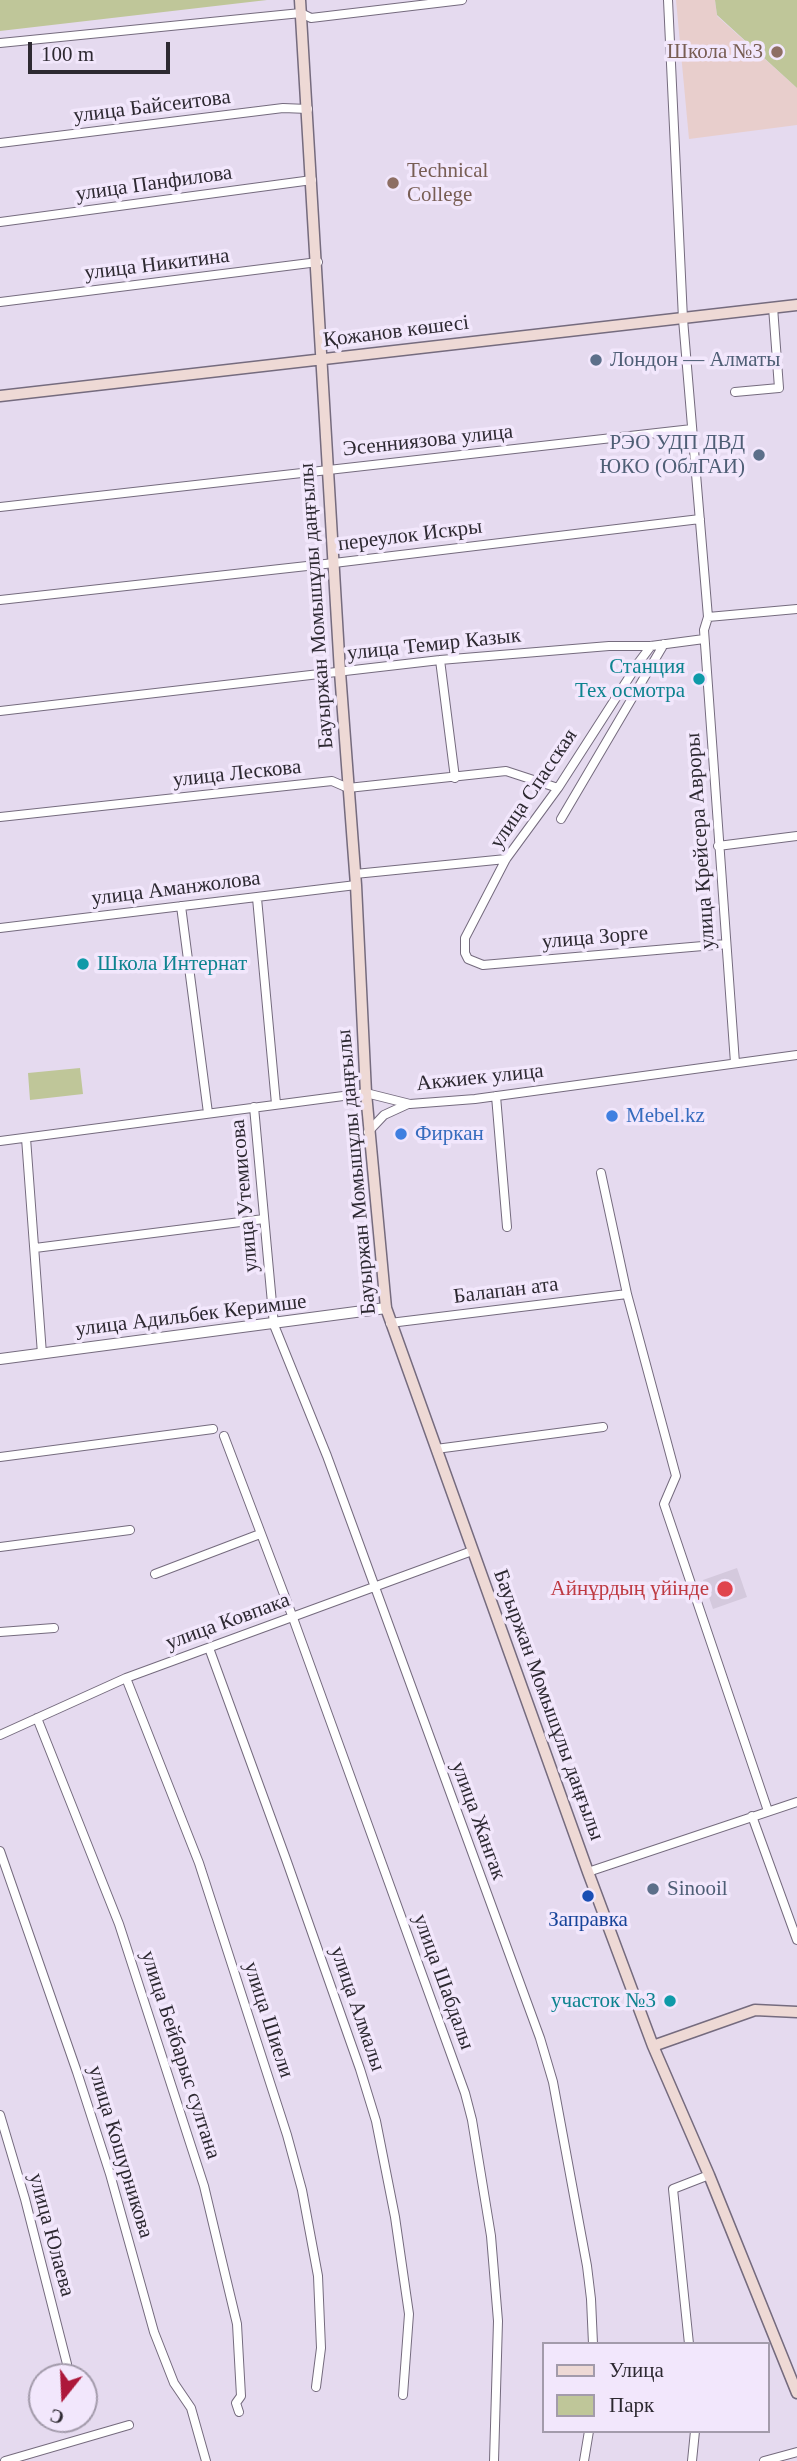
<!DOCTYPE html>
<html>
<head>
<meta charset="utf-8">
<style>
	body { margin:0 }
	#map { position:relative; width:797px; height:2461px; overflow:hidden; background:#e5daef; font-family:Georgia,serif }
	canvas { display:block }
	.legend { position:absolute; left:542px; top:2342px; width:228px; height:91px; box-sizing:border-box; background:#f2e7fc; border:2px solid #a39bab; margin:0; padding:9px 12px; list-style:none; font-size:21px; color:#2d2931 }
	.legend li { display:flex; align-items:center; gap:14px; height:35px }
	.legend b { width:35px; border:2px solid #a39bab }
	.north { position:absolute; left:28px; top:2363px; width:70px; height:70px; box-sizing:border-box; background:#f2e7fc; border:2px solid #a39bab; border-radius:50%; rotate:198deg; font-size:19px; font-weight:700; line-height:28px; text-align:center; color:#2d2931 }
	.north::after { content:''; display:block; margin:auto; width:24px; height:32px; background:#ad183a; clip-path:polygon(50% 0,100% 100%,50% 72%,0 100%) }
	.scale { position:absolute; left:28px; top:42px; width:142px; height:32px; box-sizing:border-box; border:4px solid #2d2931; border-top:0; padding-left:9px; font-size:21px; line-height:24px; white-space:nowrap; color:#2d2931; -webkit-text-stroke:5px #f2e7fc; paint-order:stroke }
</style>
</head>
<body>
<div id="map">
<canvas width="797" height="2461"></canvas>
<ul class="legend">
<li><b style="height:9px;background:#eed9d5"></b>Улица</li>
<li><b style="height:19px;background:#bfc699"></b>Парк</li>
</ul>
<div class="north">С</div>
<div class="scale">100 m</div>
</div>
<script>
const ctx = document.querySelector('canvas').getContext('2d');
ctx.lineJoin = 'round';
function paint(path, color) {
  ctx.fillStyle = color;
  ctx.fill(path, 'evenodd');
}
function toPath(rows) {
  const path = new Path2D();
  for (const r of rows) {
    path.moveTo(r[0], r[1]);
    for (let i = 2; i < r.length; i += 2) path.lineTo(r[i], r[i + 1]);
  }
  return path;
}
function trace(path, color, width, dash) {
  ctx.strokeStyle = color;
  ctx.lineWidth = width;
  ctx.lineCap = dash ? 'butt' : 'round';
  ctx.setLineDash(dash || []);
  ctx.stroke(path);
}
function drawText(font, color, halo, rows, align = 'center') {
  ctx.font = font + ' Georgia,serif';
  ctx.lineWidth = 7;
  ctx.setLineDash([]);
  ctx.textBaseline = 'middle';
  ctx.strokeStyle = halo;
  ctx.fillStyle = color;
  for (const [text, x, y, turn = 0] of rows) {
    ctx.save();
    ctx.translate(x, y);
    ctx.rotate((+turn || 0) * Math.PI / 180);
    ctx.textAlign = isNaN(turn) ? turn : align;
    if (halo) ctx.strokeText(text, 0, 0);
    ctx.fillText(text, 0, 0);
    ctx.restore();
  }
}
paint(toPath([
	[676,0,715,0,717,16,797,88,797,125,689,139]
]), '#e8cecc');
paint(toPath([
	[737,1568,747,1597,713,1609,703,1580]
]), '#d4c9dd');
paint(toPath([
	[0,0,267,0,0,31],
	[715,0,797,0,797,88,717,15],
	[80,1068,83,1094,30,1100,28,1073]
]), '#bfc699');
const minor = toPath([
	[668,0,683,319,708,617,704,630,735,1063],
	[0,43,301,13,311,18,462,0],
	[0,143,283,108,308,109],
	[0,222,312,180],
	[0,302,318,262],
	[735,392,779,388,773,307],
	[0,507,692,429],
	[0,600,334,563,700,519],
	[708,617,797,609],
	[651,646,639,662,558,788,506,859,465,938,465,953,468,959,483,965,726,944],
	[440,660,455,778],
	[0,711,440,660,609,646,651,646,704,639],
	[0,817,332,781,348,788,506,771,558,788],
	[561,819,664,644],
	[718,846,797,836],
	[355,874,506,859],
	[257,898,276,1104],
	[181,906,208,1113],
	[0,928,356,885],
	[496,1096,507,1227],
	[254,1107,274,1325,327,1456,540,2038,553,2082,587,2266,591,2299,593,2344],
	[368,1132,384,1115,408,1104],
	[26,1138,42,1354],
	[0,1141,366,1093,410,1104,475,1099,797,1055],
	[601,1173,627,1294,676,1476,664,1504,768,1811],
	[35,1248,264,1219],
	[390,1323,627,1294],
	[224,1436,293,1618,465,2093,472,2120,491,2236,498,2321,494,2461],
	[436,1449,603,1427],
	[0,1457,213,1429],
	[0,1547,130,1530],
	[155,1574,260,1534],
	[0,1632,54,1628],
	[209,1648,286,1859,360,2069,376,2121,395,2217,409,2314,403,2395],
	[126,1678,199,1863,287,2135,302,2190,318,2276,321,2348,316,2387],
	[37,1718,119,1924,204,2186,237,2324,241,2396,236,2403,239,2412],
	[0,1735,126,1678,472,1551],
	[752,1816,797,1940],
	[0,1851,77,2072,110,2174,154,2332,174,2383,191,2408,206,2461],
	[588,1872,797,1802],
	[0,2115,25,2199,67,2364],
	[689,2344,673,2189,709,2175],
	[5,2461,129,2425],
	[584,2461,589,2431],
	[692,2461,695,2431],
	[764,2461,797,2452]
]);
const tertiary = toPath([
	[0,1359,386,1308]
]);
const secondary = toPath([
	[300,0,340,672,356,885,366,1093,386,1308,588,1872,653,2046,709,2175,797,2393],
	[0,396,797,305],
	[653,2046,755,2010,797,2012]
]);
trace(minor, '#756b7e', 10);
trace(tertiary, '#756b7e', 12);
trace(secondary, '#756b7e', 13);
trace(minor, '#fff', 8);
trace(tertiary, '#fff', 10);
trace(secondary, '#eed9d5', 10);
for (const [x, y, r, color] of [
	[777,52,7,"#8d6e63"],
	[393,183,7,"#8d6e63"],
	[596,360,7,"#5c6f8a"],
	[759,455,7,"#5c6f8a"],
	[699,679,7,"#0f9aa8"],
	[83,964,7,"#0f9aa8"],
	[612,1116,7,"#3f7fe0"],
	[401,1134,7,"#3f7fe0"],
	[725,1589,9,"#e0444e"],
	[653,1889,7,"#5c6f8a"],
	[588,1896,7,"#1a4fb4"],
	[670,2001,7,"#0f9aa8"]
]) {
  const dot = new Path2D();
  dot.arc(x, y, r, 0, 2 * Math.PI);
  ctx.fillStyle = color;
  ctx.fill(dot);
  trace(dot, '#f2e7fc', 2.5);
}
drawText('21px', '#785e54', '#f2e7fc', [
	["Школа №3",763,52],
	["Technical",407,171,"left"],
	["College",407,195,"left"]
], 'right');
drawText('21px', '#2d2931', '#f2e7fc', [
	["улица Байсеитова",152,107,-7],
	["улица Панфилова",154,184,-8],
	["улица Никитина",157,265,-7],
	["Қожанов көшесі",396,332,-7],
	["Эсенниязова улица",428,441,-6],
	["переулок Искры",410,536,-7],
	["Бауыржан Момышұлы даңғылы",317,606,-94],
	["улица Темир Казык",434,645,-6],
	["улица Лескова",237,774,-6],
	["улица Спасская",534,789,-56],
	["улица Крейсера Авроры",701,841,-94],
	["улица Аманжолова",176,889,-7],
	["улица Зорге",595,938,-5],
	["Акжиек улица",480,1078,-6],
	["Бауыржан Момышұлы даңғылы",357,1172,-95],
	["улица Утемисова",245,1196,-95],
	["Балапан ата",506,1291,-7],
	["улица Адильбек Керимше",191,1316,-7],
	["улица Ковпака",228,1622,-20],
	["Бауыржан Момышұлы даңғылы",548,1705,70],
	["улица Жангак",478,1821,70],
	["улица Шабдалы",443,1982,70],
	["улица Алмалы",357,2009,71],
	["улица Шиели",268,2020,72],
	["улица Бейбарыс султана",180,2055,72],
	["улица Кошурникова",120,2152,73],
	["улица Юлаева",51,2235,75]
]);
drawText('21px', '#4e5e75', '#f2e7fc', [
	["Лондон — Алматы",610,360],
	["РЭО УДП ДВД",745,443,"right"],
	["ЮКО (ОблГАИ)",745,467,"right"],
	["Sinooil",667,1889]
], 'left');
drawText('21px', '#0d838f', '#f2e7fc', [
	["Станция",685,667],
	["Тех осмотра",685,691],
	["Школа Интернат",97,964,"left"],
	["участок №3",656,2001]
], 'right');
drawText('21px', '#366cbe', '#f2e7fc', [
	["Mebel.kz",626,1116],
	["Фиркан",415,1134]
], 'left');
drawText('21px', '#be3a42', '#f2e7fc', [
	["Айнұрдың үйінде",709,1589]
], 'right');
drawText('21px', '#164399', '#f2e7fc', [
	["Заправка",588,1920]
]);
</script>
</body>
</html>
